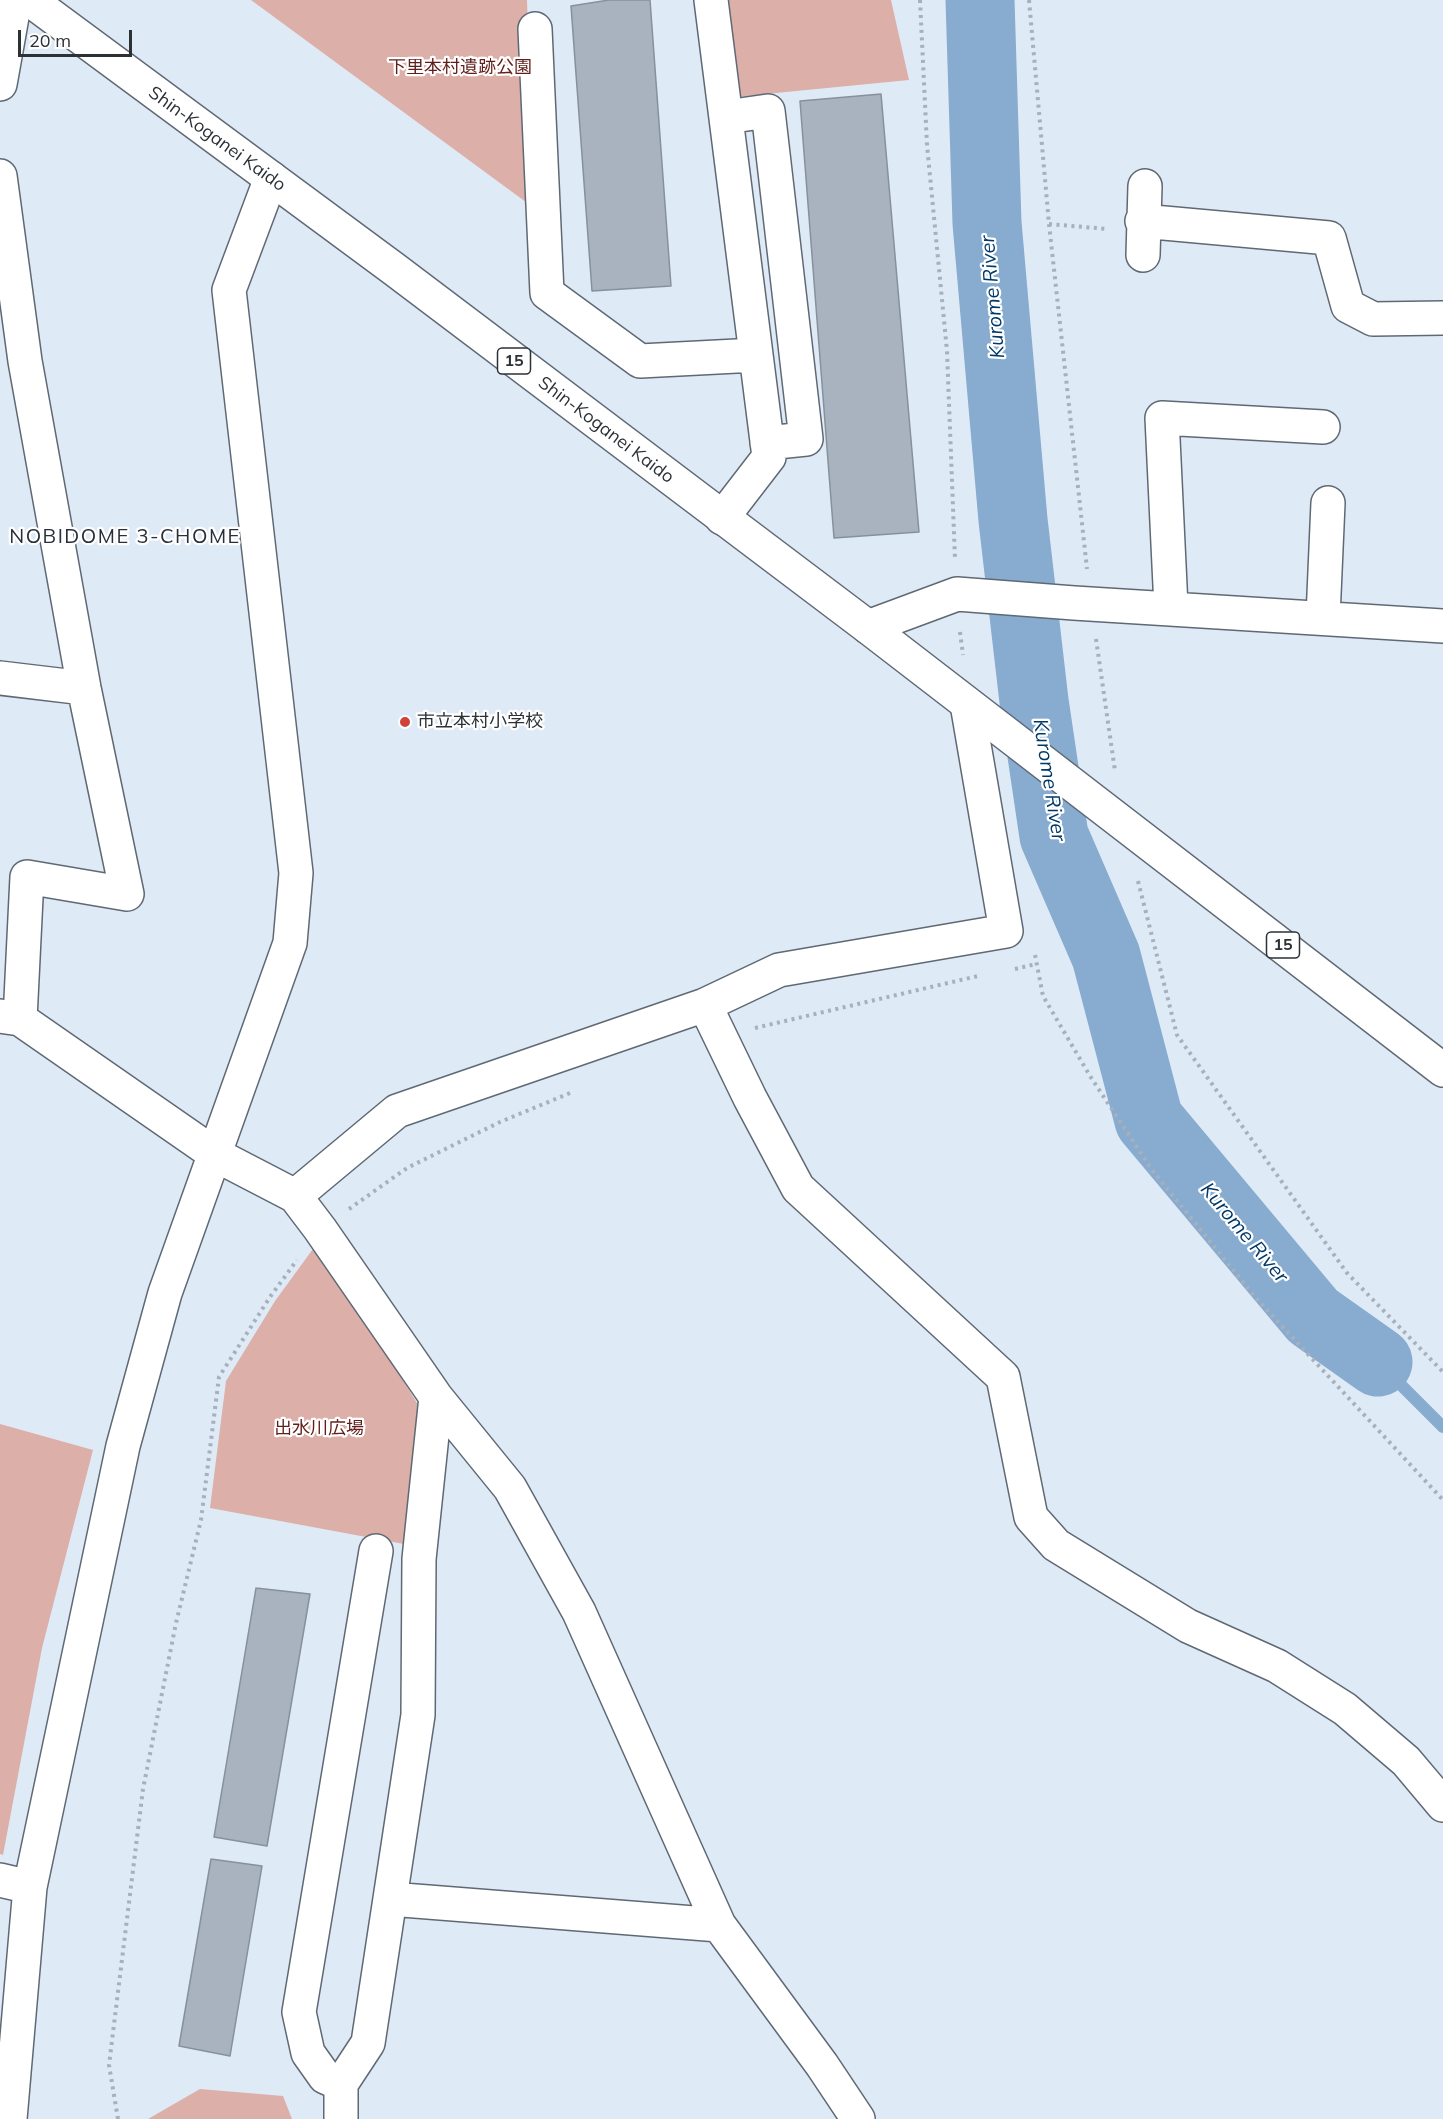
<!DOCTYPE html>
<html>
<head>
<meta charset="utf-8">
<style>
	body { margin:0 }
	#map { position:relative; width:1443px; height:2119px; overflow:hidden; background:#dfeaf7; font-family:Mulish,sans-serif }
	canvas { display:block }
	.scale { position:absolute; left:18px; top:30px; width:114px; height:27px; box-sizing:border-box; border:3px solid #2c3136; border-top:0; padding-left:8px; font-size:18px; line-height:21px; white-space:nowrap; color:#2c3136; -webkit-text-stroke:4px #fff; paint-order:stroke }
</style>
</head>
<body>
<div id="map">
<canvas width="1443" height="2119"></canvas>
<div class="scale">20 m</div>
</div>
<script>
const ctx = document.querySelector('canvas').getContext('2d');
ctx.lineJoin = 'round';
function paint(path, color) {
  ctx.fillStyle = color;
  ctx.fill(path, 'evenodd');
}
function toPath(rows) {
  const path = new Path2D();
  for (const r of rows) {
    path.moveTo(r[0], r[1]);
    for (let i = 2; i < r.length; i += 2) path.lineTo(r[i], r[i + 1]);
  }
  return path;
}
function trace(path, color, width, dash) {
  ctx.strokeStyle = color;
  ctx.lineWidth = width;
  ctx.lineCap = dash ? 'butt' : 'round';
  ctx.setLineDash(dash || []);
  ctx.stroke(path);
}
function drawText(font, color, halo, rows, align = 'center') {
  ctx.font = font + ' Mulish,"Noto Sans JP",sans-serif';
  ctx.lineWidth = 4.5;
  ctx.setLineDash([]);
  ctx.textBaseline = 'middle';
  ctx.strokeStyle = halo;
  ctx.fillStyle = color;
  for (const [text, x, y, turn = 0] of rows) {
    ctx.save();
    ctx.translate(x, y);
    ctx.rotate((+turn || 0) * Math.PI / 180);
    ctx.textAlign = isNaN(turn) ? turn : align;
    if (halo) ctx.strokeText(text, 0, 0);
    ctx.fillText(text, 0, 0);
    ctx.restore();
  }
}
paint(toPath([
	[251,0,527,0,534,208],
	[725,0,891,0,909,80,735,97],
	[318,1242,420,1408,404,1544,210,1508,226,1381,275,1301],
	[0,1424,93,1450,42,1648,3,1855,0,1854],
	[200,2089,283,2096,292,2119,148,2119]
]), '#dcafa9');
trace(toPath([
	[1378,1362,1443,1427]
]), '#88abd0', 12);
trace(toPath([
	[980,0,987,223,1013,520,1034,701,1054,836,1106,956,1149,1120,1313,1316,1378,1362]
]), '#88abd0', 69);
const building = toPath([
	[609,0,650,0,671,286,592,291,571,6,609,0],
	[881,94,919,532,834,538,800,101,881,94],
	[256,1588,310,1594,267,1846,214,1837,256,1588],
	[211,1859,262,1866,230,2056,179,2046,211,1859]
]);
paint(building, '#a8b3bf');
trace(building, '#86919c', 1.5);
const minor = toPath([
	[711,0,769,457,722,518],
	[535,29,547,293,640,361,756,355],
	[0,84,15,0],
	[726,117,768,111,806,439,767,443],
	[0,176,25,361,84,688,127,894,27,877,20,1019],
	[1142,221,1329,238,1348,306,1373,319,1443,318],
	[1143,255,1145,186],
	[1171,607,1162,418,1323,427],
	[1323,617,1328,503],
	[868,627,957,594,1074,603,1443,626],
	[0,678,84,688],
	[705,1005,750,1098,798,1188,1003,1377,1031,1517,1056,1545,1188,1626,1277,1666,1345,1709,1406,1761,1443,1805],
	[0,1016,20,1019,216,1155,295,1196,397,1111,705,1005,779,970,1006,931,967,704],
	[295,1196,320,1229,436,1397,510,1488,579,1612,719,1925,822,2065,858,2119],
	[0,1880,30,1887],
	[390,1899,719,1925],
	[341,2084,325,2077,308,2053,299,2012,376,1551],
	[10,2119,30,1887,123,1446,165,1293,290,943,296,873,229,290,271,178],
	[341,2119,341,2084,368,2043,418,1715,419,1559,436,1397]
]);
const major = toPath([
	[30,0,394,269,868,627,1443,1070]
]);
trace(minor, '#5f6974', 36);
trace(major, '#5f6974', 36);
trace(toPath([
	[920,0,927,145,947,351,955,559],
	[1029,0,1049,224,1087,569],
	[1049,224,1108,229],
	[960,632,963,655],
	[1096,639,1115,771],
	[1138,881,1177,1035,1347,1273,1443,1372],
	[1035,955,1043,996,1090,1076,1152,1170,1256,1298,1443,1500],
	[1015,969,1036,964],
	[755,1028,978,976],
	[349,1209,407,1168,500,1122,570,1093],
	[118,2119,109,2065,143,1789,176,1623,201,1520,219,1377,270,1297,297,1260]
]), '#a7b0bb', 4, [3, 4.5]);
trace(minor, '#fff', 33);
trace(major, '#fff', 33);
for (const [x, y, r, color] of [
	[405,722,6,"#d0423a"]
]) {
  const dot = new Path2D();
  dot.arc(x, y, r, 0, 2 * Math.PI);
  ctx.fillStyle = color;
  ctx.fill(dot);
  trace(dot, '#fff', 2);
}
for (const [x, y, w] of [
	[514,361,33],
	[1283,945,33]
]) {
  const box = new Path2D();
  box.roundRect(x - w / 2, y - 13, w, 26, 4.5);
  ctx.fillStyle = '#fff';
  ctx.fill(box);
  trace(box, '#2c3136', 1.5);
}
drawText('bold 16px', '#2c3136', null, [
	["15",514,361],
	["15",1283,945]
]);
drawText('18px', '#601f1a', '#fff', [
	["下里本村遺跡公園",460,68],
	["出水川広場",319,1429]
]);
drawText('18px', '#2c3136', '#fff', [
	["Shin-Koganei Kaido",217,139,36],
	["Shin-Koganei Kaido",606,430,37]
]);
drawText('18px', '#2c3136', '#fff', [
	["市立本村小学校",417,722]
], 'left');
drawText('italic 20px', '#003967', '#fff', [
	["Kurome River",993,297,-95],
	["Kurome River",1049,780,81],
	["Kurome River",1244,1233,50]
]);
ctx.letterSpacing = '1.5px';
drawText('20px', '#273039', '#fff', [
	["NOBIDOME 3-CHOME",125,537]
]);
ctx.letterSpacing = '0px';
</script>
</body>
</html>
